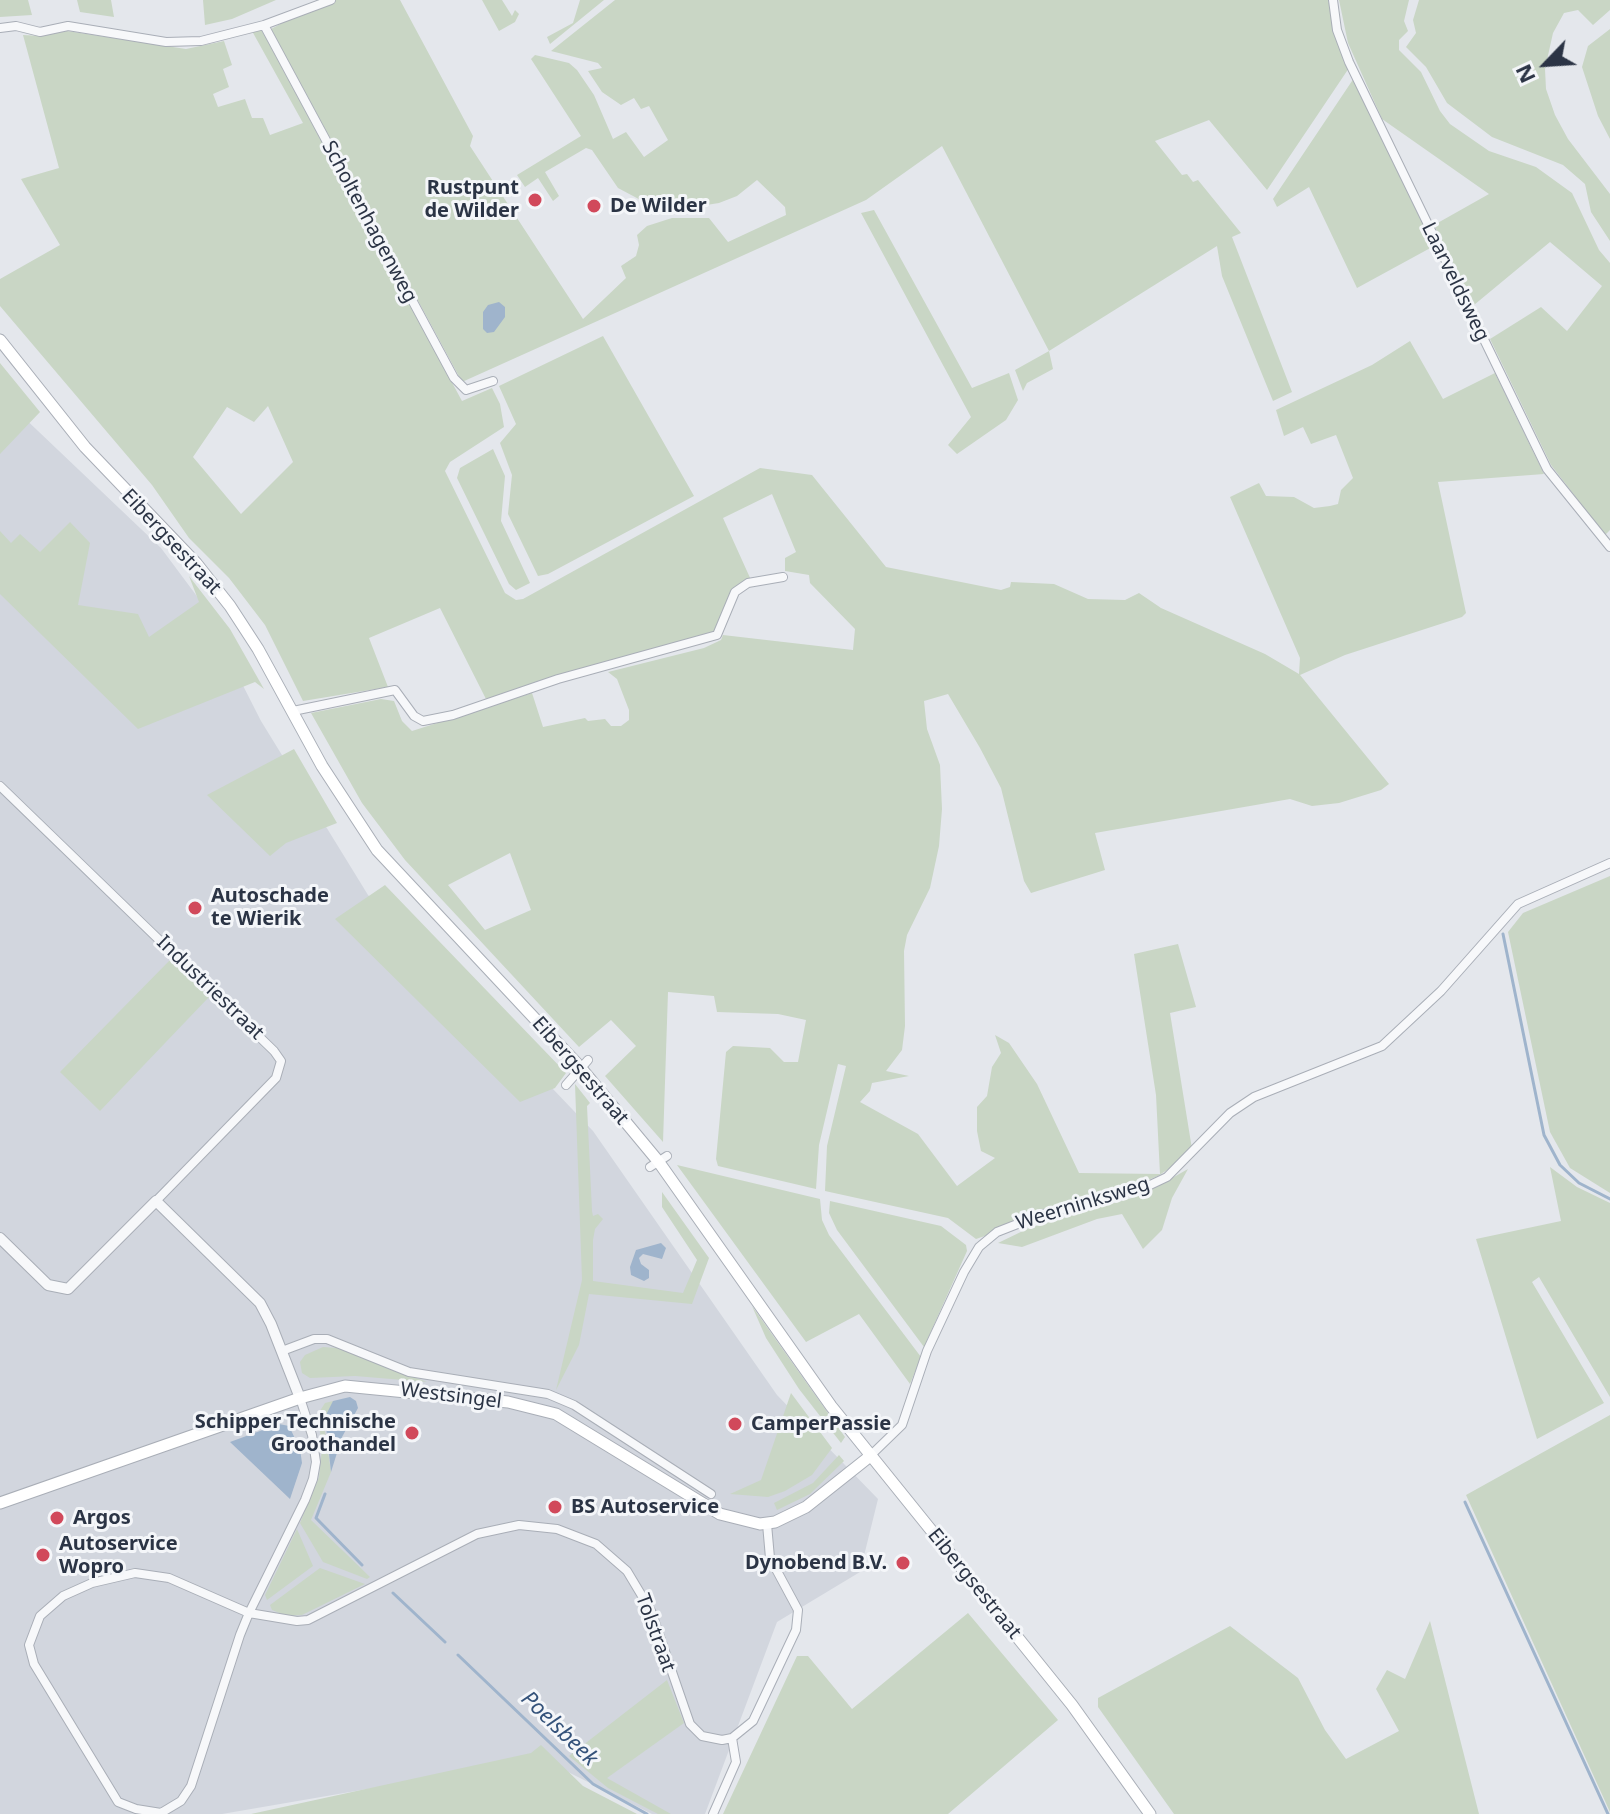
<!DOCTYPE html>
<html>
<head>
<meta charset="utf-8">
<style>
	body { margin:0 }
	#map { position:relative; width:1610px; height:1814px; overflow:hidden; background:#e4e7ec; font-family:"Noto Sans",sans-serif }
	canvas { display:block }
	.north { position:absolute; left:1506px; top:24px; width:80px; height:80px; -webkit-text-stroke:6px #f4f6f9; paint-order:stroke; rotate:245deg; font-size:22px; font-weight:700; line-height:32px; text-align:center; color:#2b3445 }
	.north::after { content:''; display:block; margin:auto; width:28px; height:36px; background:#2b3445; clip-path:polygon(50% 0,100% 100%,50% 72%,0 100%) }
</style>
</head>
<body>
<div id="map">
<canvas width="1610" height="1814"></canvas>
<div class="north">N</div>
</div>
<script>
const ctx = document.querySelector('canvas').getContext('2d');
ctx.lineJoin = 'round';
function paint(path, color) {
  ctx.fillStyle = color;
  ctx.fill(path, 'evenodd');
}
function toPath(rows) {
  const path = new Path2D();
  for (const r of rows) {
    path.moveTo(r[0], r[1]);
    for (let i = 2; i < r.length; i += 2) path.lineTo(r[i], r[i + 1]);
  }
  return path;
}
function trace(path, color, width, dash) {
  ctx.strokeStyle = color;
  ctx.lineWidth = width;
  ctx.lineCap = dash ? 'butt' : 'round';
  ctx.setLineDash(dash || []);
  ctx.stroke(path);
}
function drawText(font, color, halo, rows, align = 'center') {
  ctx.font = font + ' "Noto Sans",sans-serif';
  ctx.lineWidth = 6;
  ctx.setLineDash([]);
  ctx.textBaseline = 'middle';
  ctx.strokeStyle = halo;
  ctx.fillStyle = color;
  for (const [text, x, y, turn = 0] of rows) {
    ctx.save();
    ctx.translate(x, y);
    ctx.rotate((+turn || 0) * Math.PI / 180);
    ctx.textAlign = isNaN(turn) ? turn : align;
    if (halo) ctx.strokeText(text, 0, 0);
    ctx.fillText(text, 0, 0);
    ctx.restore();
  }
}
paint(toPath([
	[0,388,17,411,161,548,199,599,261,721,368,895,593,1131,777,1395,878,1499,860,1572,777,1622,705,1814,652,1814,542,1759,222,1814,0,1814]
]), '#d2d6de');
paint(toPath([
	[0,0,28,0,32,15,0,17],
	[77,0,111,0,114,17,80,12],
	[203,0,276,0,232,19,205,25],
	[325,0,400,0,473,136,470,146,583,319,626,278,621,266,636,256,639,245,637,235,647,226,672,218,709,218,728,242,786,215,785,207,757,180,737,196,719,203,681,209,650,205,618,188,592,150,586,148,545,172,559,196,553,201,538,178,525,187,517,175,581,136,531,59,535,55,569,63,577,70,594,95,613,139,626,132,644,157,668,140,649,106,641,109,634,98,621,105,602,92,588,71,602,68,598,63,551,51,615,0,1328,0,1349,68,1267,190,1209,120,1155,141,1182,175,1187,174,1193,182,1198,180,1241,233,1232,237,1292,392,1273,401,1222,276,1217,246,1049,351,1053,369,1027,383,1023,391,1015,370,1049,351,942,146,866,200,462,382,271,29],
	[482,0,502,0,512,16,515,10,519,14,515,22,499,31],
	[580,0,604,0,550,44,547,37,573,23],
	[1339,0,1409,0,1404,21,1408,31,1399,40,1399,50,1421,72,1440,111,1450,124,1489,151,1536,167,1572,193,1599,250,1610,263,1610,530,1605,535,1551,465,1490,339,1541,307,1567,331,1602,286,1550,242,1474,305,1434,225,1489,194,1382,119,1348,43],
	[1419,0,1610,0,1610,10,1593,25,1578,10,1564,13,1553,33,1545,69,1546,89,1555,115,1568,139,1610,194,1610,241,1591,212,1585,184,1563,165,1492,137,1447,103,1426,67,1406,47,1416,33,1413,20],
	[261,29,462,401,492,388,500,404,504,427,450,462,445,471,505,593,516,600,523,599,760,468,812,475,886,567,1001,590,1010,587,1011,582,1054,584,1088,599,1125,600,1139,593,1161,608,1265,654,1299,674,1300,658,1230,497,1259,483,1266,496,1294,497,1314,508,1330,506,1338,504,1341,490,1353,478,1336,435,1311,444,1303,427,1284,436,1276,410,1372,365,1410,341,1443,399,1495,373,1544,474,1438,482,1466,613,1462,617,1345,655,1300,675,1389,784,1381,790,1339,803,1312,806,1290,799,1095,833,1105,870,1031,893,1024,881,1001,788,980,748,948,694,924,701,927,729,940,765,942,809,939,846,930,888,907,935,904,951,905,1026,902,1050,886,1071,909,1076,872,1083,870,1091,860,1102,918,1134,957,1186,995,1158,981,1151,977,1131,977,1107,987,1096,992,1067,1001,1053,995,1035,1009,1043,1037,1084,1079,1173,1160,1174,1156,1095,1134,954,1178,944,1196,1007,1170,1013,1192,1149,1173,1166,1158,1176,1138,1184,976,1239,948,1218,825,1191,827,1146,846,1066,838,1064,819,1145,816,1189,718,1166,716,1159,726,1052,733,1046,770,1048,784,1062,798,1062,806,1020,778,1014,717,1012,714,996,668,992,663,1142,605,1076,636,1046,611,1020,579,1047,405,860,362,803,311,713,381,699,394,701,402,721,412,731,532,693,543,727,585,718,588,721,605,719,611,726,621,726,629,720,629,710,617,679,608,672,704,648,721,640,723,635,853,650,855,629,810,583,809,575,785,571,785,558,796,552,772,494,723,518,751,580,746,581,716,631,486,699,440,608,369,638,388,687,303,701,265,625,229,578,189,538,152,485,0,306,0,279,60,245,21,179,59,168,23,35,41,36,67,31,186,49,224,41,232,65,223,69,229,87,213,94,218,107,245,99,252,118,263,118,270,135,303,123,252,31],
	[268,406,293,462,241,514,193,457,227,407,254,422],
	[510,853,531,910,485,930,448,885],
	[1610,29,1610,139,1598,116,1582,67,1588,46],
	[1354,78,1434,246,1357,288,1309,187,1277,207,1273,199],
	[874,210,972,388,1009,373,1018,400,1006,420,957,454,948,445,971,417,861,213],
	[603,336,694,496,548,574,538,576,508,514,512,475,500,443,516,424,499,386],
	[0,363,40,412,0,454],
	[493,449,505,476,501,521,530,583,516,590,509,584,457,478,460,468],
	[70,522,90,543,78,605,138,614,149,637,199,602,189,576,230,629,264,689,255,682,138,729,0,594,0,531,11,543,20,534,40,552],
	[294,749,337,823,286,843,270,856,207,795],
	[1610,876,1610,1193,1570,1168,1550,1132,1508,932,1523,913],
	[385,885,566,1073,555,1088,520,1102,335,919],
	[170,960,209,997,100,1111,60,1072],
	[575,1084,590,1103,587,1106,592,1211,593,1216,598,1214,603,1219,595,1229,593,1240,593,1281,683,1293,697,1260,662,1207,662,1192,709,1258,692,1304,589,1294,579,1345,556,1390,582,1280],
	[677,1165,820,1199,822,1220,829,1235,921,1357,910,1384,859,1314,806,1342],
	[1550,1167,1577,1187,1610,1203,1610,1397,1539,1277,1532,1282,1604,1403,1537,1439,1476,1239,1561,1221],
	[1188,1169,1172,1198,1162,1230,1143,1249,1122,1214,1097,1219,1022,1247,998,1243,1029,1228,1142,1195],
	[830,1201,941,1226,966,1245,967,1251,924,1347,837,1230,829,1213],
	[752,1306,845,1437,841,1443,799,1389,766,1338],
	[323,1347,337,1348,427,1382,355,1376,310,1378,302,1373,300,1362,305,1355],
	[791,1393,832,1448,812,1475,785,1491,768,1497,730,1494,761,1480],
	[333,1401,324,1425,331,1472,311,1520,370,1577,367,1579,323,1562,300,1523,319,1477,322,1449,318,1414,325,1403],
	[1610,1415,1610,1812,1466,1495],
	[839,1455,844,1461,810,1494,777,1510,774,1503,813,1483],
	[297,1529,313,1566,267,1600,265,1595],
	[320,1568,365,1584,302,1615,287,1616,272,1610,270,1605],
	[968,1613,1058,1720,948,1814,723,1814,797,1656,808,1656,852,1709],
	[1430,1621,1479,1814,1174,1814,1098,1707,1098,1698,1230,1626,1298,1678,1325,1730,1346,1759,1399,1731,1376,1689,1387,1670,1405,1679],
	[667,1680,684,1723,607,1778,671,1814,658,1814,608,1788,569,1756],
	[541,1745,583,1786,637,1814,251,1814,531,1753]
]), '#c9d6c5');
paint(toPath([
	[499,302,505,307,505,317,494,332,487,333,483,329,483,312,488,305],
	[661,1243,666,1248,662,1259,643,1254,639,1258,641,1264,649,1270,649,1278,644,1281,631,1275,630,1267,636,1250],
	[350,1397,356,1401,358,1408,342,1437,331,1472,325,1417,333,1401],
	[279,1424,289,1426,300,1449,302,1463,290,1499,230,1442]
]), '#9fb4cc');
trace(toPath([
	[1503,934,1544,1135,1560,1165,1579,1183,1610,1199],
	[325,1494,316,1518,362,1565],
	[1465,1502,1608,1814],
	[393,1593,445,1642],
	[458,1655,593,1784,647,1814]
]), '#9fb4cc', 3);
const minor = toPath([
	[1333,0,1337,30,1349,62,1547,469,1610,547],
	[264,25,454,378,466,390,493,381],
	[0,28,16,26,40,32,68,26,166,42,201,41,264,25,331,0],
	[293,711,395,690,414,716,423,721,453,715,558,679,717,635,735,592,748,583,783,577],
	[0,786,274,1051,281,1061,276,1078,156,1201],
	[566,1085,588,1060],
	[650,1167,667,1156],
	[282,1351,314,1339,327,1339,409,1372,548,1394,574,1405,711,1494],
	[300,1398,312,1435,316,1462,313,1479,305,1500,249,1613,240,1635,191,1786,181,1801,161,1813,136,1809,118,1802,34,1664,29,1645,40,1616,63,1596,92,1583,135,1573,169,1578,249,1613,297,1621,308,1620,477,1534,519,1525,557,1529,596,1544,627,1571,651,1611,690,1724,702,1736,722,1740,732,1738,753,1721,796,1630,798,1610,770,1558,767,1524],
	[869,1457,902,1425,927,1351,964,1272,979,1247,997,1232,1043,1214,1148,1186,1167,1177,1230,1113,1254,1097,1382,1046,1441,991,1518,904,1610,863],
	[713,1814,736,1762,732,1738]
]);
const tertiary = toPath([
	[0,1238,48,1285,68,1289,156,1201,260,1303,271,1324,300,1398]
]);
const secondary = toPath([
	[0,340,85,447,196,563,230,606,258,649,322,766,377,850,580,1067,658,1161,831,1406,1072,1705,1150,1814],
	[0,1503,300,1398,345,1386,508,1402,556,1414,720,1514,760,1524,775,1522,806,1507,869,1457]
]);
trace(minor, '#a9aeb7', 10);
trace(tertiary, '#a9aeb7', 12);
trace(secondary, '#a9aeb7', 13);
trace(minor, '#f7f8fa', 8);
trace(tertiary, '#f7f8fa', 10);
trace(secondary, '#fff', 11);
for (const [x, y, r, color] of [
	[535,200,8,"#d1495b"],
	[594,206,8,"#d1495b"],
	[195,908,8,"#d1495b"],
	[735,1424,8,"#d1495b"],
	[412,1433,8,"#d1495b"],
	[555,1507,8,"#d1495b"],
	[57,1518,8,"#d1495b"],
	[43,1555,8,"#d1495b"],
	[903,1563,8,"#d1495b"]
]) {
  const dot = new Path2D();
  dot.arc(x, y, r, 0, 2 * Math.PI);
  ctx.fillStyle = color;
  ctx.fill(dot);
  trace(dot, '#f4f6f9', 3);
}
drawText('bold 20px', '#2b3445', '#f4f6f9', [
	["Rustpunt",519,188,"right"],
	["de Wilder",519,211,"right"],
	["De Wilder",610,206],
	["Autoschade",211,896],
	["te Wierik",211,919],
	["Schipper Technische",396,1422,"right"],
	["Groothandel",396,1445,"right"],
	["CamperPassie",751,1424],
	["BS Autoservice",571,1507],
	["Argos",73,1518],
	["Autoservice",59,1544],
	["Wopro",59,1567],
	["Dynobend B.V.",887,1563,"right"]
], 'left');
drawText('20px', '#2b3445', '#f4f6f9', [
	["Scholtenhagenweg",369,222,62],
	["Laarveldsweg",1455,282,64],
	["Eibergsestraat",171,542,47],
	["Industriestraat",210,988,44],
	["Eibergsestraat",580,1071,49],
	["Weerninksweg",1083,1204,-17],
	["Westsingel",451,1396,7],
	["Eibergsestraat",974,1584,51],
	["Tolstraat",655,1633,70]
]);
drawText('italic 22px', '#34527a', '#f4f6f9', [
	["Poelsbeek",559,1729,44]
]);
</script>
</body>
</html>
